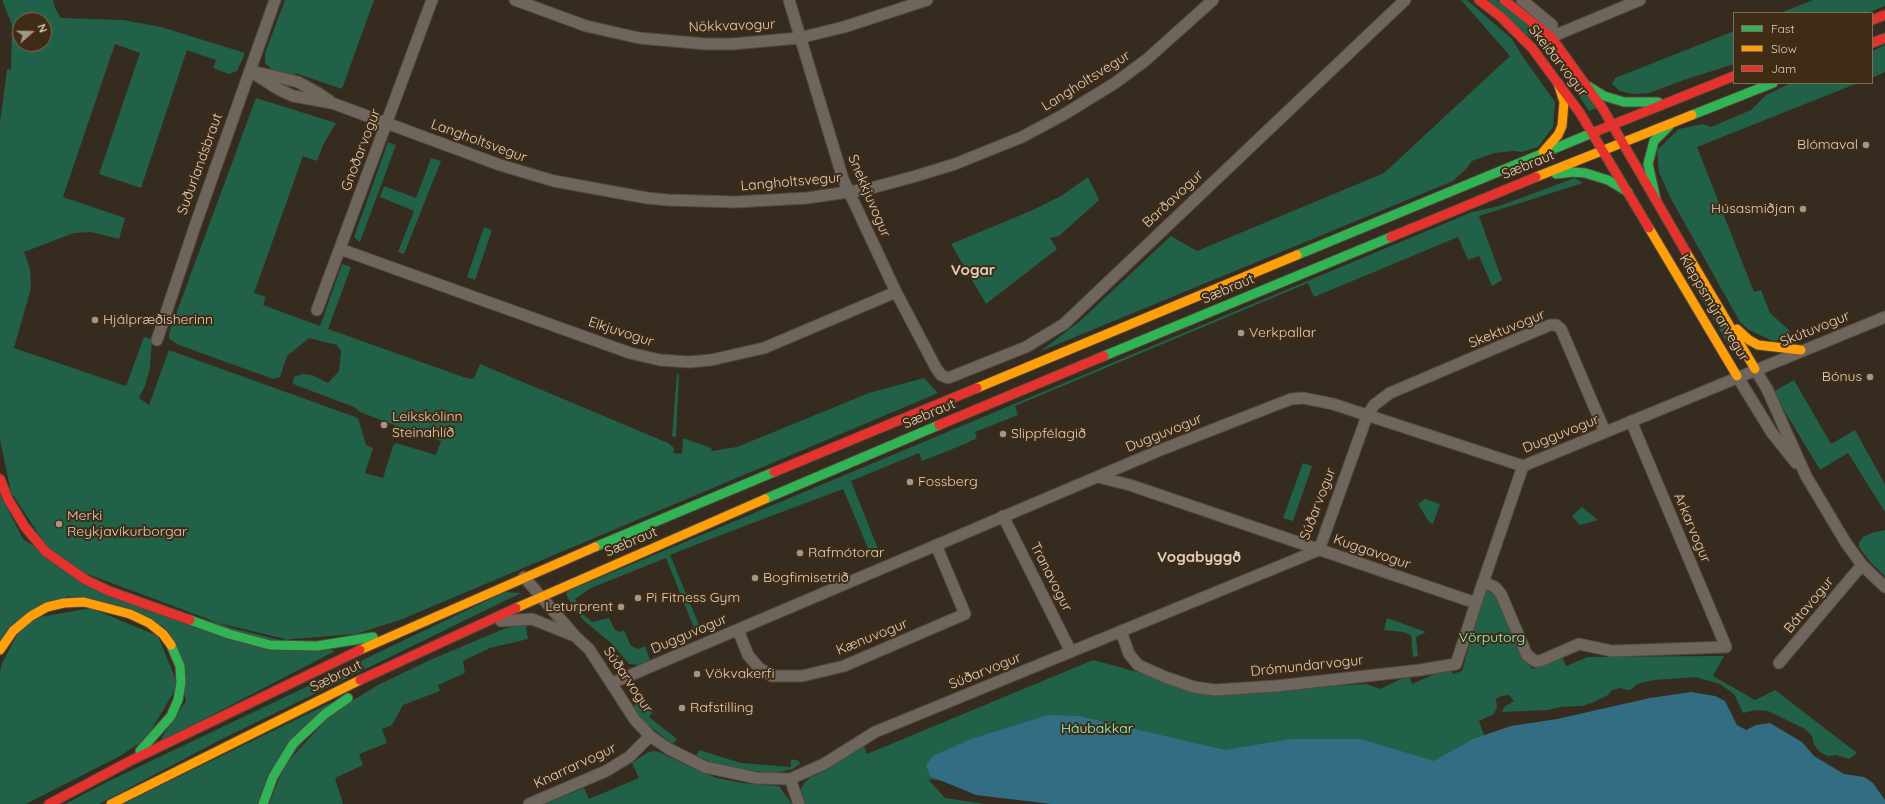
<!DOCTYPE html>
<html>
<head>
<meta charset="utf-8">
<style>
	body { margin:0 }
	#map { position:relative; width:1885px; height:804px; overflow:hidden; background:#362b1f; font-family:Quicksand,sans-serif }
	canvas { display:block }
	.legend { position:absolute; left:1733px; top:12px; width:140px; height:72px; box-sizing:border-box; background:#402c15; border:1px solid #7f6e5b; margin:0; padding:5px 7px; list-style:none; font-size:12px; color:#ded1c4 }
	.legend li { display:flex; align-items:center; gap:8px; height:20px }
	.legend b { width:20px; border:1px solid #7f6e5b }
	.north { position:absolute; left:12px; top:12px; width:40px; height:40px; box-sizing:border-box; background:#402c15; border:1px solid #7f6e5b; border-radius:50%; rotate:70deg; font-size:11px; font-weight:700; line-height:16px; text-align:center; color:#ded1c4 }
	.north::after { content:''; display:block; margin:auto; width:14px; height:18px; background:#a3978a; clip-path:polygon(50% 0,100% 100%,50% 72%,0 100%) }
</style>
</head>
<body>
<div id="map">
<canvas width="1885" height="804"></canvas>
<ul class="legend">
<li><b style="height:5px;background:#30b455"></b>Fast</li>
<li><b style="height:5px;background:#ff9f0a"></b>Slow</li>
<li><b style="height:5px;background:#e5322d"></b>Jam</li>
</ul>
<div class="north">N</div>
</div>
<script>
const ctx = document.querySelector('canvas').getContext('2d');
ctx.lineJoin = 'round';
function paint(path, color) {
  ctx.fillStyle = color;
  ctx.fill(path, 'evenodd');
}
function toPath(rows) {
  const path = new Path2D();
  for (const r of rows) {
    path.moveTo(r[0], r[1]);
    for (let i = 2; i < r.length; i += 2) path.lineTo(r[i], r[i + 1]);
  }
  return path;
}
function trace(path, color, width, dash) {
  ctx.strokeStyle = color;
  ctx.lineWidth = width;
  ctx.lineCap = dash ? 'butt' : 'round';
  ctx.setLineDash(dash || []);
  ctx.stroke(path);
}
function drawText(font, color, halo, rows, align = 'center') {
  ctx.font = font + ' Quicksand,sans-serif';
  ctx.lineWidth = 4;
  ctx.setLineDash([]);
  ctx.textBaseline = 'middle';
  ctx.strokeStyle = halo;
  ctx.fillStyle = color;
  for (const [text, x, y, turn = 0] of rows) {
    ctx.save();
    ctx.translate(x, y);
    ctx.rotate((+turn || 0) * Math.PI / 180);
    ctx.textAlign = isNaN(turn) ? turn : align;
    if (halo) ctx.strokeText(text, 0, 0);
    ctx.fillText(text, 0, 0);
    ctx.restore();
  }
}
paint(toPath([
	[2,0,53,0,55,8,61,18,123,20,161,27,245,53,237,71,229,74,213,68,216,60,187,50,141,188,99,174,140,53,115,44,63,197,125,218,119,239,91,232,74,233,24,252,30,269,31,288,14,348,126,386,144,337,152,339,150,368,145,386,139,398,149,405,169,350,358,418,366,445,373,448,365,473,383,478,393,446,396,443,436,455,441,441,409,430,406,438,399,437,397,435,399,427,360,412,354,407,293,384,294,377,302,374,312,375,328,383,339,371,341,351,337,345,309,338,287,356,280,377,273,379,179,345,169,339,169,333,256,98,336,123,323,145,317,161,303,156,254,293,266,297,263,305,320,326,342,264,351,267,328,329,466,378,472,379,475,376,480,364,668,443,674,448,673,453,682,454,683,438,711,448,712,451,737,447,869,393,924,378,938,393,400,620,356,634,280,640,232,628,82,572,49,550,11,492,0,440,0,122,7,70,11,69,12,25],
	[20,20,44,20,44,44,20,44],
	[285,0,374,0,342,89,295,73,294,77,273,71,265,63,265,53],
	[1461,0,1467,0,1512,39,1523,57,1555,102,1553,127,1538,147,1522,152,1513,151,1494,153,1472,161,1467,168,1453,181,1041,351,1080,321,1171,236,1197,251,1384,173,1510,56],
	[1487,0,1496,0,1543,34,1597,108,1589,111,1558,62,1539,42,1522,32],
	[1813,0,1885,0,1885,6,1867,13,1780,13],
	[1734,31,1734,64,1684,80,1649,93,1632,94,1620,91,1612,84,1615,78],
	[1885,45,1885,72,1872,78,1872,51],
	[1791,83,1858,83,1697,147,1754,292,1761,290,1770,313,1789,330,1792,338,1773,341,1749,330,1740,322,1670,197,1659,172,1657,150,1679,129,1703,124,1711,127,1751,110,1766,95],
	[388,142,396,145,360,242,354,237],
	[431,158,441,161,404,254,398,252,414,211,380,197,384,186,416,198],
	[1088,177,1099,200,1059,236,1050,238,1057,249,986,304,951,244,1033,210,1061,196],
	[1575,178,1583,183,1479,216,1502,280,1492,286,1479,256,1468,260,1458,237,1314,297,1308,283,1015,406,1018,415,975,432,977,438,965,444,922,461,919,453,851,481,878,549,870,553,843,489,726,533,670,555,699,625,717,618,719,624,696,633,666,558,591,588,575,599,577,603,583,606,581,612,592,622,609,618,615,630,620,632,624,630,631,646,638,649,645,646,650,660,639,665,629,664,611,643,582,619,573,607,568,598,566,594,568,591,1472,212,1499,206],
	[484,227,492,230,475,280,467,277],
	[1690,273,1707,295,1740,350,1733,353,1687,274],
	[677,374,679,375,676,437,672,436],
	[1794,380,1831,444,1855,430,1885,484,1885,512,1848,453,1820,470,1773,392],
	[1303,463,1312,466,1293,521,1283,518],
	[0,494,23,539,111,597,335,651,158,743,186,701,163,626,68,596,0,642],
	[1425,499,1440,504,1433,524,1429,522,1418,504],
	[1582,507,1598,520,1580,525,1572,516],
	[1885,530,1885,576,1871,563,1859,547,1859,542,1863,537,1872,533],
	[1485,589,1495,595,1499,600,1527,662,1528,661,1532,669,1562,656,1566,666,1588,657,1724,656,1713,676,1755,700,1775,690,1857,753,1849,759,1836,755,1828,756,1820,752,1814,745,1812,736,1805,729,1768,711,1756,710,1743,713,1734,694,1720,684,1695,677,1654,680,1637,684,1632,689,1627,690,1620,688,1612,690,1608,695,1592,703,1582,706,1561,707,1548,710,1502,712,1504,707,1514,701,1509,695,1501,696,1496,699,1497,707,1494,714,1479,721,1508,804,1014,790,928,779,945,798,985,804,804,804,800,797,801,789,804,783,811,777,825,771,853,751,864,746,867,754,1093,660,1215,693,1366,684,1380,689,1409,675,1412,684,1450,667,1453,674,1462,671],
	[505,592,521,593,222,739,99,804,65,804,107,782],
	[91,608,158,636,178,685,146,739,118,757,26,804,0,804,0,672,2,663,19,631,34,618],
	[1387,618,1426,632,1416,637,1418,656,1413,657,1411,635,1403,632,1384,630],
	[514,626,526,626,528,639,490,648,463,661,465,673,438,685,440,691,403,705,392,725,382,729,387,743,359,754,363,765,335,778,343,804,269,804,284,766,331,714,378,685,430,660,501,630],
	[332,702,257,804,123,804],
	[637,703,642,709,654,710,649,717,677,739,673,744,646,724,636,711,634,706],
	[699,750,741,763,791,767,791,759,799,761,800,764,793,769,775,773,735,769,713,763,696,756],
	[654,751,659,752,686,765,717,778,742,783,779,786,792,804,544,804,584,788,589,799,639,778,632,763,648,752]
]), '#206147');
paint(toPath([
	[1691,692,1715,696,1725,701,1737,725,1746,730,1756,725,1770,723,1802,742,1814,756,1844,774,1864,777,1873,783,1885,800,1885,804,1051,804,976,795,930,776,926,765,933,756,971,739,1048,715,1079,716,1225,750,1291,739,1360,739,1434,761,1473,739,1511,726,1557,719,1650,698]
]), '#326d84');
const street = toPath([
	[515,0,586,26,639,38,706,44,732,44,799,38,844,27,927,0],
	[789,0,843,179,896,292,936,368,941,375,948,378,1026,347,1064,324,1405,0],
	[1522,0,1552,25,1551,37,1640,0],
	[250,71,278,89,293,96,332,103,500,165,554,181,647,198,668,200,735,202,807,198,868,189,916,176,955,164,1022,137,1063,115,1115,83,1146,60,1213,0],
	[256,72,298,82,318,93,330,101],
	[340,249,630,353,660,360,689,362,711,360,764,348,896,292],
	[317,310,432,0],
	[157,340,195,226,275,0],
	[1755,369,1767,389,1806,476,1846,543,1862,565,1885,587],
	[1737,376,1772,433,1796,463],
	[1098,477,1130,485,1476,603,1523,466],
	[1003,516,1071,652],
	[524,577,576,637,589,649,635,720,650,736,669,749,705,767,756,778,790,779,824,764,875,732,1319,550,1367,416,1374,405,1390,393,1505,344,1550,325,1556,325,1561,329,1605,432],
	[1483,582,1495,587,1501,594,1527,655,1535,661,1540,661,1579,644,1612,651,1726,647,1631,421],
	[501,621,532,619,572,635],
	[738,630,748,655,759,668,772,676,802,676,844,666,965,614,936,545],
	[1121,631,1129,654,1134,660,1138,665,1165,677,1194,687,1215,690,1276,686,1420,670,1456,664,1476,603],
	[1779,663,1862,565],
	[612,683,1158,451,1291,399,1303,398,1333,404,1523,466,1885,317],
	[790,779,799,804],
	[529,804,606,771,629,757,650,736]
]);
const fast = toPath([
	[1588,86,1604,96,1624,102,1658,102],
	[1692,115,1773,83],
	[1556,174,1573,172,1585,173,1608,180,1628,192],
	[1656,199,1648,164,1654,141,1669,126],
	[1297,255,1597,131],
	[1104,356,1391,237],
	[765,499,939,425],
	[595,547,774,472],
	[190,620,229,634,270,645,317,646,373,637],
	[140,751,171,716,178,700,181,683,180,666,171,645],
	[263,804,273,777,293,744,325,714,348,698]
]);
const slow = toPath([
	[1543,152,1558,135,1562,126,1564,102,1558,83],
	[1536,177,1692,115],
	[1649,228,1737,376],
	[1686,252,1755,369],
	[1737,329,1749,340,1758,345,1801,350],
	[977,388,1297,255],
	[516,608,765,499],
	[0,650,13,631,31,616,47,607,64,603,84,602,130,614,149,623,163,634,171,645],
	[360,650,595,547],
	[111,804,360,680]
]);
const jam = toPath([
	[1479,0,1501,17,1532,48,1580,113,1649,228],
	[1504,0,1551,37,1603,109,1686,252],
	[1872,20,1885,15],
	[1872,43,1885,38],
	[1597,131,1734,76],
	[1391,237,1536,177],
	[939,425,1104,356],
	[774,472,977,388],
	[0,479,8,499,25,527,46,552,86,580,109,591,190,620],
	[360,680,516,608],
	[49,804,132,760,360,650]
]);
trace(street, '#53493f', 13);
trace(fast, '#53493f', 11);
trace(slow, '#53493f', 11);
trace(jam, '#53493f', 11);
trace(street, '#6e665c', 11);
trace(fast, '#30b455', 9);
trace(slow, '#ff9f0a', 9);
trace(jam, '#e5322d', 9);
for (const [x, y, r, color] of [
	[1866,145,4,"#a3978a"],
	[1803,209,4,"#a3978a"],
	[95,320,4,"#a3978a"],
	[1241,333,4,"#a3978a"],
	[1870,377,4,"#a3978a"],
	[384,425,4,"#a3978a"],
	[1003,434,4,"#a3978a"],
	[910,482,4,"#a3978a"],
	[59,524,4,"#a3978a"],
	[800,553,4,"#a3978a"],
	[755,578,4,"#a3978a"],
	[638,598,4,"#a3978a"],
	[621,607,4,"#a3978a"],
	[697,674,4,"#a3978a"],
	[682,708,4,"#a3978a"]
]) {
  const dot = new Path2D();
  dot.arc(x, y, r, 0, 2 * Math.PI);
  ctx.fillStyle = color;
  ctx.fill(dot);
  trace(dot, '#402c15', 1.5);
}
drawText('14px', '#ded1c4', '#402c15', [
	["Nökkvavogur",732,26,-2],
	["Skeiðarvogur",1558,61,52],
	["Langholtsvegur",1086,81,-32],
	["Langholtsvegur",479,141,20],
	["Gnoðarvogur",361,150,-69],
	["Suðurlandsbraut",200,164,-70],
	["Sæbraut",1528,165,-22],
	["Langholtsvegur",791,182,-5],
	["Snekkjuvogur",869,196,67],
	["Barðavogur",1173,199,-43],
	["Sæbraut",1228,289,-23],
	["Kleppsmýrarvegur",1714,308,59],
	["Skektuvogur",1507,329,-22],
	["Skútuvogur",1815,329,-22],
	["Eikjuvogur",621,332,18],
	["Sæbraut",929,414,-23],
	["Dugguvogur",1164,433,-22],
	["Dugguvogur",1561,434,-22],
	["Súðarvogur",1318,504,-69],
	["Arkarvogur",1692,528,67],
	["Sæbraut",631,542,-23],
	["Kuggavogur",1372,552,19],
	["Tranavogur",1051,577,63],
	["Bátavogur",1809,605,-50],
	["Dugguvogur",689,634,-23],
	["Kænuvogur",872,637,-22],
	["Drómundarvogur",1307,666,-6],
	["Súðarvogur",985,671,-22],
	["Sæbraut",336,676,-26],
	["Súðarvogur",628,680,56],
	["Knarrarvogur",575,766,-25]
]);
drawText('14px', '#ded1c4', '#402c15', [
	["Blómaval",1858,145,"right"],
	["Húsasmiðjan",1795,209,"right"],
	["Hjálpræðisherinn",103,320],
	["Verkpallar",1249,333],
	["Bónus",1862,377,"right"],
	["Leikskólinn",392,417],
	["Steinahlíð",392,433],
	["Slippfélagið",1011,434],
	["Fossberg",918,482],
	["Merki",67,516],
	["Reykjavíkurborgar",67,532],
	["Rafmótorar",808,553],
	["Bogfimisetrið",763,578],
	["Pi Fitness Gym",646,598],
	["Leturprent",613,607,"right"],
	["Vökvakerfi",705,674],
	["Rafstilling",690,708]
], 'left');
drawText('14px', '#8bffcd', '#402c15', [
	["Vörputorg",1492,638],
	["Háubakkar",1097,729]
]);
drawText('bold 15px', '#ded1c4', '#402c15', [
	["Vogar",973,270],
	["Vogabyggð",1199,557]
]);
</script>
</body>
</html>
